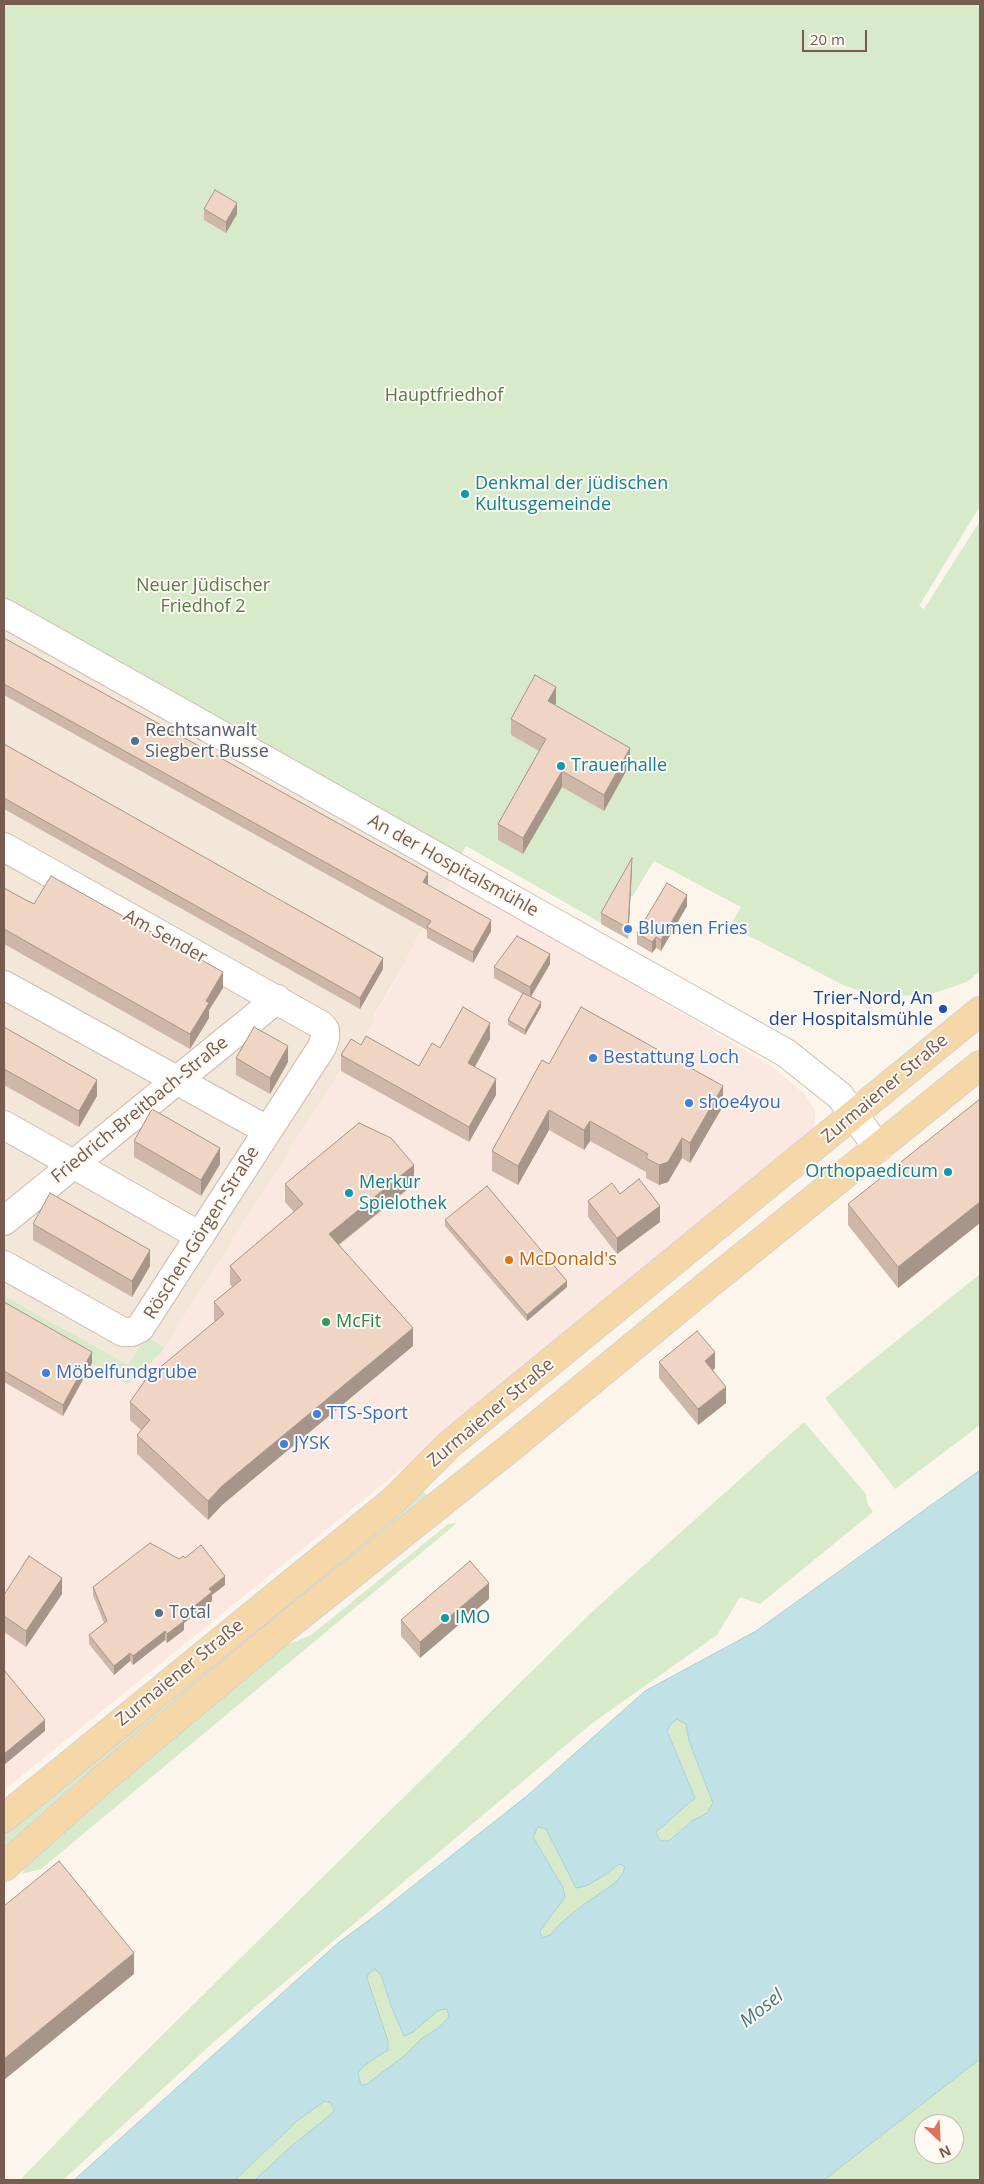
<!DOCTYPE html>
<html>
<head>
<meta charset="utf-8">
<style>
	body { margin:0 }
	#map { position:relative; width:984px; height:2184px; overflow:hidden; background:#fcf5eb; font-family:"Open Sans",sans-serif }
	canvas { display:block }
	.frame { position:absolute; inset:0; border:5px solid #775c4f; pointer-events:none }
	.north { position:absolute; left:914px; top:2114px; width:50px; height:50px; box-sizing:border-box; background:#fef9f2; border:1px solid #c8bab1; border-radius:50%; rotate:155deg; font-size:14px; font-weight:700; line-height:20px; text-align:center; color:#775c4f }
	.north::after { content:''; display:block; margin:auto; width:18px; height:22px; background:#df7358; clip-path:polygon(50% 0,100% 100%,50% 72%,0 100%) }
	.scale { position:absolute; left:802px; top:30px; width:65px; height:22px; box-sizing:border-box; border:2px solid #775c4f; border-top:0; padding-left:6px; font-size:15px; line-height:18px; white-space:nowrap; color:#775c4f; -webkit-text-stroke:4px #fef9f2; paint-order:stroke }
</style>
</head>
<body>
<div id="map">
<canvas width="984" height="2184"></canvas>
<div class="frame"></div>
<div class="north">N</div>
<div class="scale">20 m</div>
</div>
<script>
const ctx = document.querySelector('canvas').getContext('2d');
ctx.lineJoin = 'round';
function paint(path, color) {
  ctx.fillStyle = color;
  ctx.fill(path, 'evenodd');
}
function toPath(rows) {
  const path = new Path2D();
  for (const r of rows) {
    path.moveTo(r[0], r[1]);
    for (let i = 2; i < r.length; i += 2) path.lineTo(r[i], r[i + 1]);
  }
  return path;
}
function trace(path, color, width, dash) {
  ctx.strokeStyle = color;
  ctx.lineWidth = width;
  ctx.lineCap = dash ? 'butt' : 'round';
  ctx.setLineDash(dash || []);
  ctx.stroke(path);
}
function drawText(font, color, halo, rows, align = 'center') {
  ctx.font = font + ' "Open Sans",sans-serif';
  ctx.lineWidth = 4;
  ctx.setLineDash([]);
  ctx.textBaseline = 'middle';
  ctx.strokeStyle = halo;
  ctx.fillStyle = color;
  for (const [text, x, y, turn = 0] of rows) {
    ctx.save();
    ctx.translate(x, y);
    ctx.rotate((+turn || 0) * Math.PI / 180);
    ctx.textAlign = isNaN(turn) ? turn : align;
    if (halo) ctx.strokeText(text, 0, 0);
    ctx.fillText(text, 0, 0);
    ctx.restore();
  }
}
paint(toPath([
	[4,613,458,869,374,1016,377,1018,357,1052,353,1051,161,1353,131,1380,4,1308]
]), '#f3e7da');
paint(toPath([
	[453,877,771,1066,805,1094,815,1111,814,1130,737,1198,4,1790,4,1308,131,1380,161,1353,353,1051,357,1052,377,1018,374,1017,394,983,416,939]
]), '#fbe8e0');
paint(toPath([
	[4,4,980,4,980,506,919,606,924,609,980,521,980,971,967,982,928,995,889,996,866,993,843,985,730,926,741,907,654,861,632,897,618,890,601,923,466,846,461,855,4,598],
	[980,1274,980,1425,895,1489,825,1398],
	[4,1296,128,1365,147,1336,164,1348,161,1353,127,1384,4,1313],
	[804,1422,866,1494,867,1503,873,1512,760,1604,740,1597,717,1635,591,1724,216,2040,63,2180,20,2180,135,2062,594,1610],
	[422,1491,430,1496,4,1851,4,1831],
	[457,1523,41,1869,22,1874,28,1861,53,1837,279,1648,311,1635,448,1524],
	[677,1719,686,1723,689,1741,713,1803,707,1813,692,1821,669,1841,660,1841,656,1832,695,1798,667,1731,671,1724],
	[538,1826,546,1829,576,1888,605,1875,619,1863,625,1866,623,1873,615,1883,583,1905,562,1922,550,1935,542,1938,540,1931,565,1897,563,1886,533,1837],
	[375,1969,381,1975,391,2006,404,2036,413,2032,439,2010,447,2009,449,2016,441,2026,421,2039,404,2056,367,2084,361,2085,358,2073,365,2065,388,2050,388,2041,367,1978,368,1974],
	[980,2059,980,2180,824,2180],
	[924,2124,954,2124,954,2154,924,2154],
	[325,2101,331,2103,334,2110,330,2115,288,2149,255,2180,235,2180,298,2120]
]), '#d7eaca');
const water = toPath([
	[980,1470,980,2059,824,2180,255,2180,288,2149,330,2115,334,2110,331,2103,325,2101,298,2120,235,2180,74,2180,339,1942,380,1912,528,1795,645,1691,756,1631,980,1470],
	[677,1719,686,1724,689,1741,713,1803,707,1813,692,1821,669,1841,660,1841,656,1832,695,1798,667,1731,671,1724,677,1719],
	[538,1827,546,1829,576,1888,586,1886,605,1875,619,1864,625,1866,623,1873,615,1883,583,1905,562,1922,550,1935,542,1938,540,1931,565,1897,563,1887,533,1837,538,1827],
	[375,1969,381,1975,391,2006,404,2036,413,2032,439,2010,447,2009,449,2016,441,2026,421,2039,404,2056,367,2084,361,2085,358,2073,365,2065,388,2050,388,2041,367,1978,368,1974,375,1969]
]);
paint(water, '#c0e1e5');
trace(water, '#a7d0d7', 1);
const minor = toPath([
	[4,613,786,1053,840,1096,878,1148],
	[4,847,321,1025,325,1030,325,1038,322,1047,140,1328,132,1332,123,1332,4,1265],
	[4,985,267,1130],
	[4,1125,200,1236],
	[4,1221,277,999]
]);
const major = toPath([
	[4,1818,392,1502,450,1444,980,1011],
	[4,1867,103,1779,287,1626,510,1448,709,1284,980,1065]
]);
trace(minor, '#cebdb1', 30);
trace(major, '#d9d1ce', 30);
trace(minor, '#fff', 28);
trace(major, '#f6d8a8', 28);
paint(toPath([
	[204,209,237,214,226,233,204,220],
	[4,638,428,884,427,885,491,931,473,963,427,938,427,930,4,695],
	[556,703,555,705,630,764,604,811,562,787,523,854,498,840,498,824,539,751,511,735,511,719],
	[4,744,383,969,360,1009,4,809],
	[632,869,628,939,601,924,601,913],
	[4,888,24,899,223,988,209,1010,209,1018,190,1049,4,944],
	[687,906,661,951,656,948,652,953,637,944,637,933],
	[550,964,531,997,541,1007,525,1035,508,1025,508,1020,523,994,494,978,494,967],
	[4,1027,97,1096,79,1127,4,1085],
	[490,1039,475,1067,496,1095,469,1142,341,1071,341,1055,361,1045,419,1066,440,1048],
	[236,1058,288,1062,270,1094,236,1075],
	[549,1064,723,1106,690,1163,682,1158,668,1182,659,1185,646,1178,646,1172,590,1141,584,1150,549,1130,518,1185,492,1171,492,1151],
	[980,1099,980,1223,898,1288,848,1225,848,1204],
	[134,1141,220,1164,201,1196,134,1157],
	[285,1184,414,1184,339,1245,413,1346,222,1505,208,1520,137,1454,137,1435,141,1430,130,1420,130,1402,215,1322,214,1321,214,1302,232,1287,230,1284,230,1266,294,1212,285,1202],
	[620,1194,660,1222,617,1254,588,1217,588,1201],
	[445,1220,567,1287,527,1321,445,1226],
	[33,1224,150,1266,132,1297,33,1240],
	[4,1302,92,1363,63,1416,4,1382],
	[659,1362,715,1368,713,1371,726,1403,698,1425,659,1378],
	[185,1558,225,1585,212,1595,212,1601,184,1623,184,1630,167,1643,165,1640,133,1665,130,1661,114,1675,89,1644,89,1635,104,1623,93,1595,93,1587,179,1559],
	[62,1594,26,1647,4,1632,4,1595],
	[489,1599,420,1658,401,1636,401,1620]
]), '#ceb7a9');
paint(toPath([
	[237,203,237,214,226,233,226,222],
	[556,687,556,703,548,717,548,701],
	[630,748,630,764,604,811,604,795],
	[562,771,562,787,523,854,523,838],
	[632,858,632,869,628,939,628,928],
	[428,873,428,884,423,893,423,882],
	[687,895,687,906,661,951,661,940],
	[491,920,491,931,473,963,473,952],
	[656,937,656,948,652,953,652,942],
	[550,954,550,964,530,998,530,987],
	[383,958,383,969,360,1009,360,998],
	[223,972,223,988,209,1010,209,1018,190,1049,190,1034,206,1001],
	[541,1002,541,1007,525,1035,525,1030],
	[490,1023,490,1039,468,1079,468,1063],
	[288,1046,288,1062,270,1094,270,1078],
	[496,1079,496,1095,469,1142,469,1127],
	[97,1080,97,1096,79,1127,79,1111],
	[723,1086,723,1106,690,1163,690,1143],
	[549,1110,549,1130,518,1185,518,1166],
	[590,1121,590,1141,584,1150,584,1130],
	[682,1138,682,1158,668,1182,659,1185,659,1165],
	[220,1148,220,1164,201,1196,201,1180],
	[414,1165,414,1184,329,1252,329,1234],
	[980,1202,980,1223,898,1288,898,1267],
	[660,1206,660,1222,617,1254,617,1238],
	[150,1250,150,1266,132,1297,132,1281],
	[567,1281,567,1287,527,1321,527,1315],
	[413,1328,413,1346,222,1505,208,1520,208,1501,222,1486],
	[92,1352,92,1363,63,1416,63,1405],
	[715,1352,715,1368,705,1377,705,1361],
	[726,1387,726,1403,698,1425,698,1409],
	[225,1576,225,1585,212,1595,212,1601,184,1623,184,1630,167,1643,167,1634,181,1617,209,1589],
	[62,1578,62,1594,26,1647,26,1631],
	[489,1583,489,1599,420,1658,420,1642],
	[165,1631,165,1640,133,1665,133,1656],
	[130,1653,130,1661,114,1675,114,1666],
	[45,1720,45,1731,4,1765,4,1754],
	[134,1953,134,1974,4,2080,4,2059]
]), '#a89589');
const building = toPath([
	[215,190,237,203,226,222,204,209,215,190],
	[4,638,428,873,423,882,491,920,473,952,427,927,431,921,4,684,4,638],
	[535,675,556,687,548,701,630,748,604,795,562,771,523,838,498,824,546,739,511,719,535,675],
	[4,744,383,958,360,998,4,798,4,744],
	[632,858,628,928,601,913,632,858],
	[51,876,223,972,206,1001,209,1003,190,1034,4,929,4,888,24,899,34,904,51,876],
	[667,883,687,895,661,940,656,937,652,942,637,933,667,883],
	[517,936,550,954,530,987,494,967,517,936],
	[523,993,541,1002,525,1030,508,1020,523,993],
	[463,1007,490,1023,468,1063,496,1079,469,1127,341,1055,351,1039,361,1045,366,1036,419,1066,432,1043,440,1048,463,1007],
	[581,1007,723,1086,690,1143,682,1138,668,1162,659,1165,646,1158,648,1154,590,1121,584,1130,549,1110,518,1166,492,1151,542,1060,549,1064,581,1007],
	[4,1027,97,1080,79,1111,4,1069,4,1027],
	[254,1027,288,1046,270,1078,236,1058,254,1027],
	[980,1099,980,1202,898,1267,848,1204,980,1099],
	[152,1109,220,1148,201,1180,134,1141,152,1109],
	[359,1123,391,1138,414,1165,329,1234,413,1328,222,1486,208,1501,137,1435,150,1420,130,1402,146,1379,224,1314,214,1302,241,1280,230,1266,303,1204,285,1184,359,1123],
	[639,1179,660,1206,617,1238,588,1201,612,1183,620,1194,639,1179],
	[487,1186,567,1281,527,1315,445,1220,487,1186],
	[50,1193,150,1250,132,1281,33,1224,50,1193],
	[4,1302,92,1352,63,1405,4,1371,4,1302],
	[697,1331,715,1352,705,1361,726,1387,698,1409,659,1362,697,1331],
	[150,1543,179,1559,183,1556,185,1558,201,1545,225,1576,209,1589,212,1592,181,1617,184,1621,167,1634,165,1631,133,1656,130,1653,114,1666,89,1635,107,1621,93,1587,150,1543],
	[29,1556,62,1578,26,1631,4,1616,4,1595,29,1556],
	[470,1561,489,1583,420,1642,401,1620,470,1561],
	[4,1670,45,1720,4,1754,4,1670],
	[59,1861,134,1953,4,2059,4,1906,59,1861]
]);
paint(building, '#f0d5c4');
trace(building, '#a89589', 1);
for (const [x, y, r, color] of [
	[465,494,5,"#0f9aa8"],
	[135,741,5,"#5c6f8a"],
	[561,766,5,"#0f9aa8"],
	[628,929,5,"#3f7fe0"],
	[943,1009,5,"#1a4fb4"],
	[593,1058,5,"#3f7fe0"],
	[689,1103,5,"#3f7fe0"],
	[948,1172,5,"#0f9aa8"],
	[349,1193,5,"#0f9aa8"],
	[509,1260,5,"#e8710a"],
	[326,1322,5,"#2e9e5b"],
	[46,1373,5,"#3f7fe0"],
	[317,1414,5,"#3f7fe0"],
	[284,1444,5,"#3f7fe0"],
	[159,1613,5,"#5c6f8a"],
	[445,1618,5,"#0f9aa8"]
]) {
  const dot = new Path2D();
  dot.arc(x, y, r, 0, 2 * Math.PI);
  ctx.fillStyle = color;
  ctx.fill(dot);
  trace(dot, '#fef9f2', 2);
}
drawText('18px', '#577b47', '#fef9f2', [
	["Hauptfriedhof",444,396],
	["Neuer Jüdischer",203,586],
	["Friedhof 2",203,607]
]);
drawText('18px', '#0d838f', '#fef9f2', [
	["Denkmal der jüdischen",475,484],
	["Kultusgemeinde",475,505],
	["Trauerhalle",571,766],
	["Orthopaedicum",938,1172,"right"],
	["Merkur",359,1183],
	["Spielothek",359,1204],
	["IMO",455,1618]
], 'left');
drawText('18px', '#4e5e75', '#fef9f2', [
	["Rechtsanwalt",145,731],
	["Siegbert Busse",145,752],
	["Total",169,1613]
], 'left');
drawText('18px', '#775c4f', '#fef9f2', [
	["An der Hospitalsmühle",453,866,29],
	["Am Sender",165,937,29],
	["Zurmaiener Straße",885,1089,-40],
	["Friedrich-Breitbach-Straße",140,1110,-39],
	["Röschen-Görgen-Straße",202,1233,-58],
	["Zurmaiener Straße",491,1413,-40],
	["Zurmaiener Straße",180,1673,-39]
]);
drawText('18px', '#366cbe', '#fef9f2', [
	["Blumen Fries",638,929],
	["Bestattung Loch",603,1058],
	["shoe4you",699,1103],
	["Möbelfundgrube",56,1373],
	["TTS-Sport",327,1414],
	["JYSK",294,1444]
], 'left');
drawText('18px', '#164399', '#fef9f2', [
	["Trier-Nord, An",933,999],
	["der Hospitalsmühle",933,1020]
], 'right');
drawText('18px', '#c56008', '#fef9f2', [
	["McDonald's",519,1260]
], 'left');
drawText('18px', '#27864d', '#fef9f2', [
	["McFit",336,1322]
], 'left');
drawText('italic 19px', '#467981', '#fef9f2', [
	["Mosel",762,2009,-38]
]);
</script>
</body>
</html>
